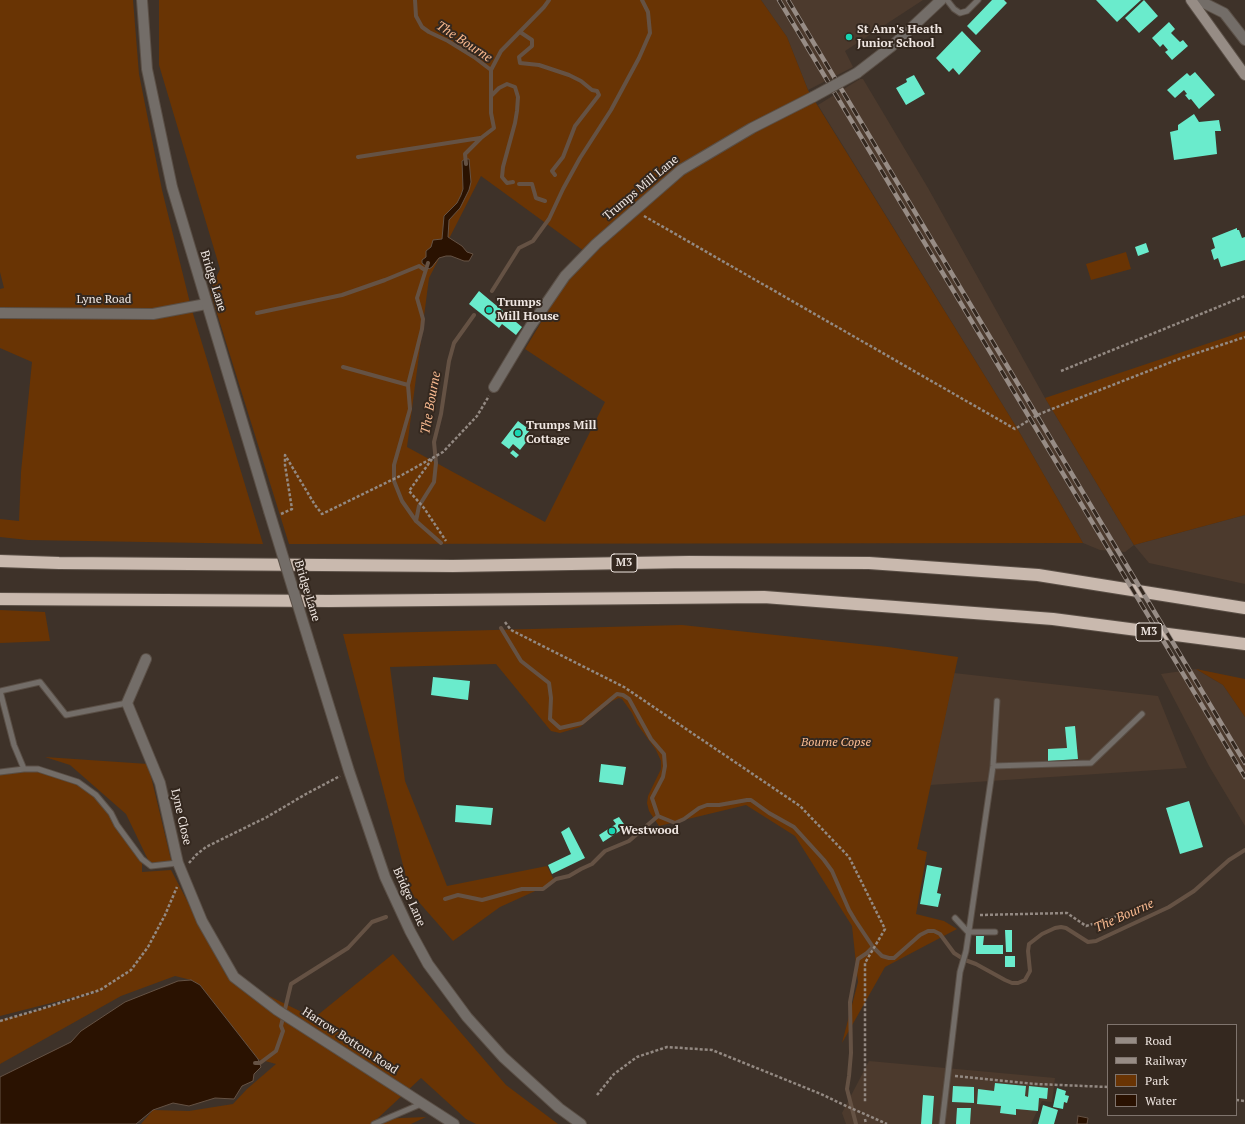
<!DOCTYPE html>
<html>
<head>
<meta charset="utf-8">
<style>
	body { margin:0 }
	#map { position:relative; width:1245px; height:1124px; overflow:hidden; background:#3e3229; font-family:"PT Serif",serif }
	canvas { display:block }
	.legend { position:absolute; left:1107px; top:1024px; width:130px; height:92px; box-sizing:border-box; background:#34281f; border:1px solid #7f746d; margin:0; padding:5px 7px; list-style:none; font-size:12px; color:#efe6e1 }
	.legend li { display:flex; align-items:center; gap:8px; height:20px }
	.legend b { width:20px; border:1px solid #7f746d }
</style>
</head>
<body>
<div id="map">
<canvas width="1245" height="1124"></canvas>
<ul class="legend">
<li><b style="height:5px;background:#968c85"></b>Road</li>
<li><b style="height:5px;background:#978c85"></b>Railway</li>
<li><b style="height:11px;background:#693404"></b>Park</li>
<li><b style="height:11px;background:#2a1201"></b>Water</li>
</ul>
</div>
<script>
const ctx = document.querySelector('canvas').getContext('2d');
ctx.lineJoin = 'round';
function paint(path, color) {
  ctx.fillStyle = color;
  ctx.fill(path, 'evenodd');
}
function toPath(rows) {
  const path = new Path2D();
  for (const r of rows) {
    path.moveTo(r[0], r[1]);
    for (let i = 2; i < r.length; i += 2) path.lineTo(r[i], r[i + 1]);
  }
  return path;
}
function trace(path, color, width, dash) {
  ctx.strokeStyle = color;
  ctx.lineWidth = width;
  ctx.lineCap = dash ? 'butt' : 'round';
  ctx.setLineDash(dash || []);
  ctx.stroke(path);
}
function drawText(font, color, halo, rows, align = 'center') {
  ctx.font = font + ' "PT Serif",serif';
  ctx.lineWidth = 4;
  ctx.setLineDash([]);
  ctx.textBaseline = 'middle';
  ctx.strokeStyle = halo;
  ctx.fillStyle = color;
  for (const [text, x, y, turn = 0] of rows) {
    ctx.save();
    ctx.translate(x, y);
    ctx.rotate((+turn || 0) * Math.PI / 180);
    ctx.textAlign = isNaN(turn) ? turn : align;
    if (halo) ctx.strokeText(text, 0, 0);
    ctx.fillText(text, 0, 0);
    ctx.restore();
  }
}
paint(toPath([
	[761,0,923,0,845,51,853,67,808,90,787,37],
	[860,79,863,79,928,188,1045,398,1134,545,1245,515,1245,584,1149,563,1134,545,1125,552,1100,550,1083,543,1017,428,818,105],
	[1196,669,1223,685,1245,717,1245,826,1209,766,1161,674],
	[954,673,1158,696,1187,768,930,785],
	[869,1061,1055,1078,1052,1102,1042,1101,1031,1124,846,1124,842,1113]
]), '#4c3a2d');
paint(toPath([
	[0,0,133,0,139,74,162,190,191,307,263,544,28,540,0,537,0,519,19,521,21,472,32,362,0,348,0,289,4,288,0,272],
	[159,0,761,0,787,37,808,90,1017,428,1083,543,289,544,210,291,220,269,159,65],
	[481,176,584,251,525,349,605,402,545,522,407,447,429,278],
	[1126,252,1131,269,1091,280,1086,264],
	[1245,331,1245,515,1134,545,1045,398],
	[0,610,45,612,50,641,0,643],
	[682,625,888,647,958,657,917,849,927,852,916,914,944,921,957,929,885,967,842,1043,858,982,852,926,795,836,746,805,659,826,649,811,647,803,648,796,661,769,661,761,656,750,637,724,632,713,622,699,619,698,612,701,580,727,560,733,551,731,496,664,390,667,405,781,447,886,547,866,555,882,500,907,453,941,410,892,343,634],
	[1196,669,1245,679,1245,717,1223,685],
	[45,757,148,764,172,864,151,866,126,814,70,765],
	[38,769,78,782,96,795,142,859,142,872,171,870,226,975,314,1018,393,954,506,1085,558,1124,476,1124,466,1119,421,1078,377,1119,426,1117,411,1124,141,1124,153,1110,189,1111,233,1104,247,1089,276,1064,258,1059,200,985,191,980,175,976,121,996,0,1064,0,1020,26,1014,110,988,0,1016,0,772]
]), '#693404');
const water = toPath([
	[465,159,469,159,471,182,469,190,460,208,449,220,448,237,462,246,467,252,473,254,469,261,464,261,451,256,446,256,439,258,432,267,429,269,422,263,422,260,426,257,426,251,431,247,433,240,442,239,444,216,457,203,461,195,463,189,462,161,465,159],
	[191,980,200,985,258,1059,261,1067,254,1074,253,1081,242,1086,234,1099,215,1098,189,1106,173,1103,153,1110,136,1124,0,1124,0,1077,71,1042,81,1031,125,1002,178,981,191,980],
	[1078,1116,1088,1118,1087,1124,1077,1124,1078,1116]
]);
paint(water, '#2a1201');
trace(water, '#655244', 1);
trace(toPath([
	[415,0,416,16,422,27,429,32,448,41,474,57,491,70,491,113,494,128,481,138,465,154,466,164],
	[520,32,532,40,532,46,519,57,520,63,539,65,569,75,581,81,592,90,597,91,599,95,575,126,563,157,552,171,555,175],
	[491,70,501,51,544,7,549,0],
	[491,96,499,88,507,84,515,87,518,97,517,111,515,123,503,167,502,177,507,183,513,182],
	[358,157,480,138],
	[519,184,532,184,536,198,545,201],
	[428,263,417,298,423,319,422,329,408,385,410,409,394,465,394,481,402,501,416,521,441,543],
	[492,291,519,248,533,241,549,219,563,189,580,158,611,110,639,58,650,33,648,12,642,0],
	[257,313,342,295,385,280,419,266,425,270],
	[343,367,408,385],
	[416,521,419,506,434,482,436,463,434,442,441,414,449,361,454,343,474,315],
	[501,628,521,661,549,683,551,698,550,719,560,728,582,723,617,694,623,695,629,699,651,739,664,754,665,766,663,777,652,798,658,816],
	[658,816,675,823,684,819,699,808,707,805,719,805,747,800,751,800,769,813,794,827,824,860,832,871,849,910,855,920,873,947,882,956,889,958,894,958,920,935,928,931,934,931,940,934,954,953,965,960,976,964,1005,980,1012,983,1018,983,1025,980,1030,971,1028,951,1029,944,1042,934,1055,928,1061,927,1066,928,1088,942,1096,941,1169,907,1194,891,1229,860,1245,850],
	[445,899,458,895,482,900,522,889,543,889,556,879,569,876,581,869,592,864,605,851,629,841,658,816],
	[255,1063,260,1063,276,1051,283,1031,281,1026,291,984,348,948,372,922,386,917],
	[856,1124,847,1089,849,1076,851,1053,850,1002,858,959,867,953,873,947]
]), '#655244', 4);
paint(toPath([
	[992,0,1004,0,1007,3,976,35,967,26],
	[1096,0,1141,0,1117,22],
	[1144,0,1158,16,1139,33,1125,18],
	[1169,22,1175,29,1171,33,1180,42,1183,40,1188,46,1172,60,1165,52,1168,50,1163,44,1160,47,1152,38],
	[962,31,981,51,959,75,953,68,949,72,936,58],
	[1195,72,1215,95,1199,109,1191,99,1189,100,1185,95,1187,94,1184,90,1175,98,1167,90,1187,73,1190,76],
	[914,75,925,94,906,105,896,88,907,82,906,79],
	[1194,114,1199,122,1219,120,1221,131,1215,131,1217,154,1174,160,1170,132,1178,130,1178,125],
	[1237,228,1237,230,1239,230,1242,238,1245,237,1245,260,1221,267,1218,258,1214,260,1211,250,1215,248,1212,238],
	[1146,243,1149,252,1138,256,1135,247],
	[479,291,522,327,516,335,502,324,499,328,469,304],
	[518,421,530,430,525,436,528,440,520,450,513,444,509,449,501,443],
	[513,450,519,455,516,458,510,453],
	[433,677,470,681,468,700,431,695],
	[1075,726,1078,759,1048,761,1048,749,1067,748,1065,727],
	[601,764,626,767,623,785,599,782],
	[1189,801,1203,847,1180,854,1166,808],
	[456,805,493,808,491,825,455,822],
	[619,817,626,827,603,842,599,835,616,824,613,820],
	[569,827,585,858,552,874,548,865,571,854,561,832],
	[927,865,942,868,937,893,941,894,938,907,920,904],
	[1005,930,1012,930,1012,952,1006,952],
	[976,936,984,936,983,945,1003,945,1003,954,976,954],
	[1005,956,1015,956,1015,967,1005,967],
	[995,1083,1026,1086,1025,1096,1028,1097,1029,1086,1048,1088,1047,1099,1039,1098,1038,1111,1016,1109,1016,1115,1000,1113,1001,1106,977,1104,978,1089,994,1091],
	[953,1086,974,1087,974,1103,952,1102],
	[1057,1088,1066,1091,1065,1095,1069,1096,1067,1103,1064,1102,1063,1109,1053,1107],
	[923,1095,934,1096,932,1124,921,1124],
	[1043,1105,1058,1110,1054,1124,1038,1124],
	[957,1108,971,1108,970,1124,956,1124]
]), '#6aebcc');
const service = toPath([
	[947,0,954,9,960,13,967,11,978,0],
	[0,691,40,682,66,715,127,703],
	[0,691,14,745,24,769],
	[993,766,1091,763,1142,714],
	[0,772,24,769,38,769,78,782,96,795,111,813,117,825,142,859,151,866,178,863],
	[955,918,968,932,995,932],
	[374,1124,421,1104],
	[942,1124,960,972,966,951,993,766,997,701]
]);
const minor = toPath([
	[1198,0,1224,13,1245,40],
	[857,73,892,46,941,0],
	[0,313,153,314,206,304],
	[494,387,530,327,565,276,596,244,681,170,752,128,813,97],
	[146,659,127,703,160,783,178,863,202,921,234,977,277,1010,454,1124]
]);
const tertiary = toPath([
	[142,0,147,69,172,187,269,511],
	[311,648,349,771,385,877,410,931,428,964,467,1017,503,1057,559,1108,581,1124]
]);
const secondary = toPath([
	[1191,0,1245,75]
]);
const motorway = toPath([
	[0,561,59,563,453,566,689,562,869,563,1038,575,1245,608],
	[0,599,329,601,764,597,1053,619,1245,644]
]);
trace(service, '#5a4f46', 7);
trace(minor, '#5a4f46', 12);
trace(tertiary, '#5a4f46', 12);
trace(secondary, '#5a4f46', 12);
trace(motorway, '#5a4f46', 14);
trace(toPath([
	[644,216,1015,429,1037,415,1082,397,1179,359,1245,337],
	[1061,371,1245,296],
	[432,459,409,491,424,508,446,541],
	[281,514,292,509,285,465,285,455,315,505,322,514,402,475,443,452,477,416,489,396],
	[505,622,511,630,624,687,800,806,849,857,885,929,865,963,865,1103],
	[189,863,196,855,206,847,267,817,306,794,340,776],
	[980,915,1067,913,1086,926,1142,908,1153,902],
	[0,1021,41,1009,100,990,131,970,148,947,165,915,177,887],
	[955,1076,1036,1084,1108,1087],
	[597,1095,614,1074,637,1057,667,1047,712,1050,821,1094,844,1105,887,1124],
	[1236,1100,1245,1101],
	[865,1119,866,1124]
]), '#938982', 2.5, [3, 2]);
trace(service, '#736d68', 5);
trace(minor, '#736d68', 10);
trace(tertiary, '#736d68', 10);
trace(secondary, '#968c85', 10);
trace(motorway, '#c9b9ae', 12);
const rail = toPath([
	[779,0,1245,777],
	[788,0,1245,763]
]);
trace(rail, '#978c85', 4.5);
trace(rail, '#34281f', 3, [9]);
const minorBridge = toPath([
	[813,97,857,73]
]);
const tertiaryBridge = toPath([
	[269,511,311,648]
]);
trace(minorBridge, '#5a4f46', 12, []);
trace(tertiaryBridge, '#5a4f46', 12, []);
trace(minorBridge, '#736d68', 10);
trace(tertiaryBridge, '#736d68', 10);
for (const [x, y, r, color] of [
	[849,37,4,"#18d5b2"],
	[489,310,4,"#18d5b2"],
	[518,433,4,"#18d5b2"],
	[612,831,4,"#18d5b2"]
]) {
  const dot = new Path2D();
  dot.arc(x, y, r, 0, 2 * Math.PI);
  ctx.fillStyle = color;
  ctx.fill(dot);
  trace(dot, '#34281f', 1.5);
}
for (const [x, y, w] of [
	[624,563,26],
	[1149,632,26]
]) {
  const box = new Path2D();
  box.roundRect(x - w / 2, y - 9, w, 18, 3);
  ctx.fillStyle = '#34281f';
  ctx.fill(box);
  trace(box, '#efe6e1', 1);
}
drawText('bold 11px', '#efe6e1', null, [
	["M3",624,563],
	["M3",1149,632]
]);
drawText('bold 12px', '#efe6e1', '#34281f', [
	["St Ann's Heath",857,30],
	["Junior School",857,44],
	["Trumps",497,303],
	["Mill House",497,317],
	["Trumps Mill",526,426],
	["Cottage",526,440],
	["Westwood",620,831]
], 'left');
drawText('12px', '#efe6e1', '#34281f', [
	["Trumps Mill Lane",641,188,-40],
	["Bridge Lane",213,281,73],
	["Lyne Road",104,300],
	["Bridge Lane",307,591,73],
	["Lyne Close",181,817,77],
	["Bridge Lane",409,897,66],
	["Harrow Bottom Road",350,1041,33]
]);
drawText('italic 12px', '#fdbe94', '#34281f', [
	["Bourne Copse",836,743]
]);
drawText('italic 13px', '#f9ba90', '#34281f', [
	["The Bourne",464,42,33],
	["The Bourne",431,403,-80],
	["The Bourne",1124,916,-24]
]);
</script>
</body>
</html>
